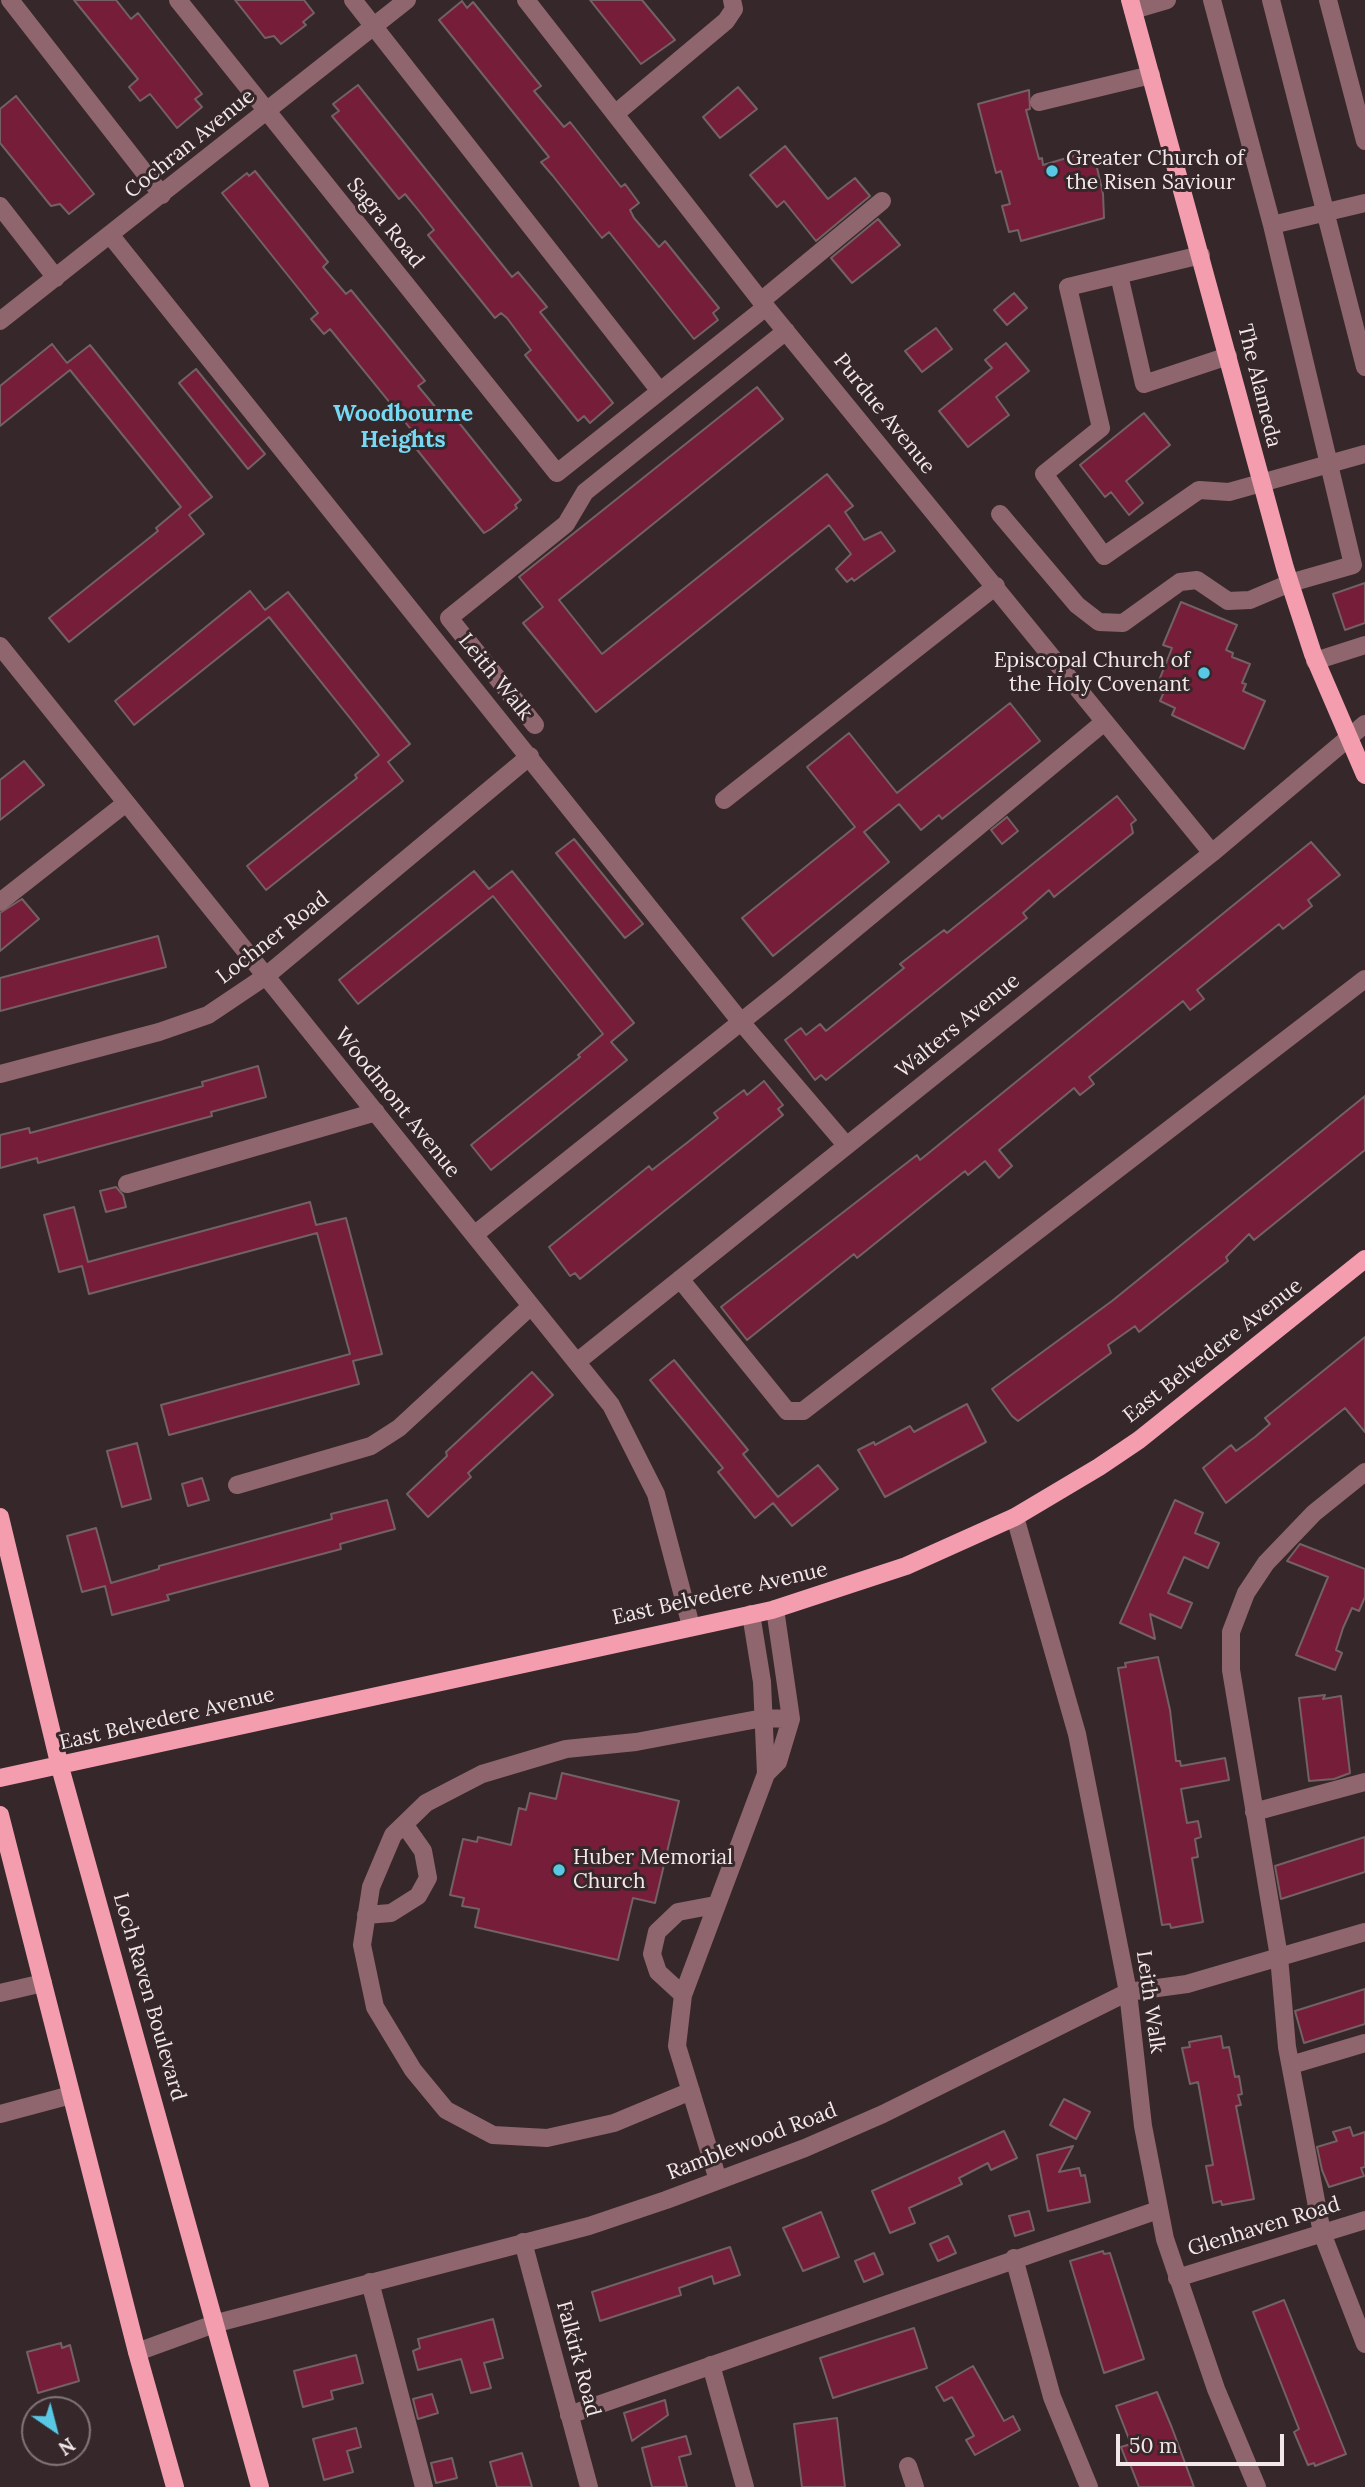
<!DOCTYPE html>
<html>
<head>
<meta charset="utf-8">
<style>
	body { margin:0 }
	#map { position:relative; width:1365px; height:2487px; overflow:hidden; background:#36282a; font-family:Lora,serif }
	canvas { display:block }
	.north { position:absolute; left:21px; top:2396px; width:70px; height:70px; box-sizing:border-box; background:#36282a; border:2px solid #817577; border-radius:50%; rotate:145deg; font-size:19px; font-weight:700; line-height:28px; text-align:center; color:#f2e8ea }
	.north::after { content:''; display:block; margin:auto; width:24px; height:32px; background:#59c8e4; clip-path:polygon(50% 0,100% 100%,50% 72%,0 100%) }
	.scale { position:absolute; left:1116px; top:2434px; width:168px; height:32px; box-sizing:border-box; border:4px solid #f2e8ea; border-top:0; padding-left:9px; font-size:21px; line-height:24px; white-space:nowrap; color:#f2e8ea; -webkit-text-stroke:5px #36282a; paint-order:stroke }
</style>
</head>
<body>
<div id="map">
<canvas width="1365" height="2487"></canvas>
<div class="north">N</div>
<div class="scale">50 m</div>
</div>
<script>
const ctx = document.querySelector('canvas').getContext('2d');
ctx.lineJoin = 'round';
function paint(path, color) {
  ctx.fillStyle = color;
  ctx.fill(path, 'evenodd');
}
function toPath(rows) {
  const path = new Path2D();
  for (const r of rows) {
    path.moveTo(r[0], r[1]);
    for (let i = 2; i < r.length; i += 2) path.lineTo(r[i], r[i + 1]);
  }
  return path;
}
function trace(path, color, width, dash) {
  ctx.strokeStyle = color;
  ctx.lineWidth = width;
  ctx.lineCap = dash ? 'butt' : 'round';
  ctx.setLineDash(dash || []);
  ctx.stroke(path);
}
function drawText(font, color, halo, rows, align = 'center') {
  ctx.font = font + ' Lora,serif';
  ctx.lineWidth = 6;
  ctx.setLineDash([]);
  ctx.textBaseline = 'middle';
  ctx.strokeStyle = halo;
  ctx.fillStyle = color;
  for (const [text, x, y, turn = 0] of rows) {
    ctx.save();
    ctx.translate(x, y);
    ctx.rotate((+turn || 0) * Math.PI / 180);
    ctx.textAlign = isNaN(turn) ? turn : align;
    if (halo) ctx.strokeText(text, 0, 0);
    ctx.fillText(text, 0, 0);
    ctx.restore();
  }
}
const building = toPath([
	[74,0,116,0,131,19,138,13,202,94,195,99,202,107,177,128,150,94,140,101,129,87,138,79,74,0],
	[235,0,304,0,314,13,303,22,306,25,281,44,274,36,265,38,235,0],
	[590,0,642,0,675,40,641,64,590,0],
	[462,1,467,8,473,2,541,86,534,91,564,127,570,122,621,187,625,184,639,203,630,210,634,218,659,247,665,241,719,308,713,313,718,320,694,339,609,232,602,238,553,176,541,162,549,157,439,20,462,1],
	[358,85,512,277,518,272,547,307,540,312,613,403,590,423,584,416,578,421,525,355,531,350,507,318,501,313,495,318,428,235,434,230,419,211,405,194,399,199,332,116,339,111,333,104,358,85],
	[738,87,757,109,720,138,703,117,738,87],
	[1029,90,1030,109,1026,110,1039,159,1042,158,1043,165,1077,155,1079,163,1095,159,1103,194,1104,218,1021,241,1018,230,1009,232,1002,206,1010,204,1001,171,996,173,978,104,1029,90],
	[16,96,94,194,69,214,60,204,51,206,0,143,0,109,16,96],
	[785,146,828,199,855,178,870,196,816,241,784,201,777,207,750,175,785,146],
	[255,171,328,262,323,267,346,294,351,290,425,381,418,386,442,415,448,409,521,500,515,505,517,508,491,529,484,533,410,441,416,436,395,409,330,329,324,334,311,319,318,313,222,193,247,173,249,176,255,171],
	[878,219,900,245,852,283,831,258,878,219],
	[1014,293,1027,308,1007,325,994,310,1014,293],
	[936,328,952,349,922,372,905,351,936,328],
	[1006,343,1029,371,996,397,1009,415,968,447,939,411,992,368,985,360,1006,343],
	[52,344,67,363,90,345,212,497,189,515,204,534,69,642,49,618,158,531,156,528,181,507,70,370,0,426,0,386,52,344],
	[196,369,265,454,248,469,179,383,196,369],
	[757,387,783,419,559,600,602,654,827,474,853,506,845,512,864,540,881,532,895,551,854,581,852,578,847,582,836,569,851,554,829,525,596,712,523,623,543,607,519,577,757,387],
	[1144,413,1170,445,1126,481,1143,503,1129,515,1111,492,1105,497,1080,465,1144,413],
	[1365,583,1365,623,1345,630,1333,594,1365,583],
	[250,591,265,610,288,592,410,744,388,762,403,781,266,890,247,866,357,778,355,775,379,755,350,718,269,617,134,725,115,701,250,591],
	[1181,602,1237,625,1226,650,1233,653,1232,657,1250,664,1242,683,1246,684,1243,691,1265,701,1244,749,1172,715,1175,708,1160,701,1166,687,1158,683,1172,648,1163,645,1181,602],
	[1010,703,1040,741,942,819,939,815,921,830,899,804,864,832,889,862,773,956,742,918,855,827,807,767,849,733,897,793,1010,703],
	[24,761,44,785,0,820,0,780,24,761],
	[1117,796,1136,820,1131,824,1133,833,1054,897,1049,890,1023,913,1027,918,826,1080,821,1075,815,1080,785,1040,801,1028,806,1035,820,1024,826,1031,904,968,900,964,944,930,947,933,1117,796],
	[1007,817,1018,831,1002,844,991,830,1007,817],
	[574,839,643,924,625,938,556,853,574,839],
	[1311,842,1340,875,1308,900,1312,906,1283,929,1279,924,1197,990,1204,999,1190,1010,1183,1001,1089,1077,1094,1084,1080,1095,1074,1088,999,1150,1012,1166,999,1178,985,1161,968,1175,965,1171,857,1258,854,1254,747,1340,721,1307,917,1155,920,1160,1311,842],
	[474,871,489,889,512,871,634,1023,611,1042,627,1060,491,1170,471,1145,580,1057,578,1055,603,1034,493,896,358,1004,339,980,474,871],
	[22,899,39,919,0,951,0,913,22,899],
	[158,936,166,967,0,1011,0,978,158,936],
	[258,1066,266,1097,211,1112,212,1116,38,1163,37,1158,0,1168,0,1135,29,1128,30,1133,203,1086,202,1082,258,1066],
	[764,1081,783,1105,778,1109,783,1115,580,1279,575,1273,570,1276,549,1247,649,1166,652,1170,688,1142,718,1118,714,1113,744,1090,747,1095,764,1081],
	[1365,1096,1365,1150,1254,1240,1249,1234,1226,1257,1228,1261,1139,1332,1135,1326,1108,1345,1111,1353,1018,1421,1012,1416,992,1389,1112,1301,1365,1096],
	[116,1187,123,1195,126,1207,106,1212,100,1191,116,1187],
	[310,1202,316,1225,346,1218,382,1354,353,1361,359,1384,169,1435,161,1405,350,1354,317,1233,89,1294,82,1266,59,1272,44,1215,74,1207,88,1262,310,1202],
	[1365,1337,1365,1432,1345,1408,1226,1503,1203,1468,1231,1445,1236,1451,1255,1437,1270,1424,1265,1418,1365,1337],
	[674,1360,748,1450,743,1454,778,1497,818,1465,838,1489,792,1526,773,1503,755,1518,718,1472,723,1468,650,1380,674,1360],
	[532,1372,553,1395,468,1473,471,1477,428,1517,407,1494,447,1456,446,1452,532,1372],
	[967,1404,986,1442,885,1497,858,1450,874,1442,875,1445,910,1426,914,1432,967,1404],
	[137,1443,151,1499,122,1507,107,1451,137,1443],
	[202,1478,209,1500,188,1506,182,1484,202,1478],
	[387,1500,395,1529,340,1544,341,1549,167,1595,169,1600,112,1615,105,1586,82,1592,67,1536,96,1528,111,1583,159,1569,159,1566,332,1519,331,1514,387,1500],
	[1175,1500,1203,1513,1195,1533,1219,1543,1208,1568,1184,1557,1168,1593,1192,1603,1181,1628,1150,1614,1155,1639,1120,1623,1175,1500],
	[1300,1544,1365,1569,1365,1597,1359,1611,1352,1608,1343,1628,1336,1650,1342,1653,1335,1670,1296,1655,1328,1577,1287,1561,1300,1544],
	[1158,1657,1170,1710,1176,1761,1180,1761,1181,1766,1225,1758,1229,1780,1181,1789,1187,1823,1198,1821,1201,1837,1195,1839,1198,1857,1192,1858,1203,1922,1171,1928,1170,1924,1162,1925,1118,1668,1126,1667,1125,1663,1158,1657],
	[1325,1695,1323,1699,1341,1696,1350,1773,1334,1779,1309,1781,1299,1698,1325,1695],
	[562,1773,679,1801,655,1903,633,1898,618,1960,475,1927,479,1909,462,1906,464,1898,450,1895,463,1839,477,1842,478,1837,511,1845,519,1808,526,1810,530,1793,556,1799,562,1773],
	[1365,1837,1365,1872,1281,1899,1275,1866,1365,1837],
	[1365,1989,1365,2024,1304,2043,1295,2011,1365,1989],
	[1221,2036,1223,2048,1229,2047,1235,2077,1239,2076,1242,2094,1238,2095,1241,2105,1236,2106,1254,2199,1222,2205,1221,2201,1213,2203,1206,2166,1213,2165,1198,2082,1190,2084,1182,2048,1190,2047,1189,2042,1221,2036],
	[1064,2099,1090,2112,1076,2139,1050,2125,1064,2099],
	[1350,2127,1353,2136,1365,2132,1365,2167,1361,2168,1364,2176,1329,2187,1322,2170,1317,2147,1337,2141,1333,2132,1350,2127],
	[1004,2131,1017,2158,991,2170,988,2163,959,2178,962,2184,909,2208,915,2223,890,2233,872,2191,1004,2131],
	[1073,2146,1059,2172,1079,2168,1081,2176,1085,2175,1090,2202,1048,2211,1037,2155,1073,2146],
	[1029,2211,1034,2230,1015,2236,1009,2216,1029,2211],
	[821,2212,839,2257,803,2271,783,2228,821,2212],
	[948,2236,956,2253,938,2261,930,2244,948,2236],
	[730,2247,740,2275,714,2284,712,2276,679,2288,681,2295,600,2321,592,2292,730,2247],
	[1103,2251,1104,2254,1110,2253,1144,2359,1104,2373,1070,2261,1103,2251],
	[874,2253,883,2274,864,2282,855,2261,874,2253],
	[1284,2300,1346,2454,1315,2466,1314,2463,1308,2465,1294,2432,1299,2429,1253,2312,1284,2300],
	[493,2319,503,2358,484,2363,491,2388,471,2393,461,2359,418,2370,413,2351,420,2348,418,2339,493,2319],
	[914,2328,927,2368,833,2398,820,2358,914,2328],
	[61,2343,62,2348,70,2345,79,2381,38,2393,27,2352,61,2343],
	[356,2355,363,2383,331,2391,333,2399,303,2407,294,2371,356,2355],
	[973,2366,1004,2421,1013,2416,1020,2430,975,2455,966,2440,974,2436,952,2397,944,2401,936,2387,973,2366],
	[1157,2392,1172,2428,1194,2487,1139,2487,1130,2464,1128,2465,1121,2447,1131,2444,1116,2406,1157,2392],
	[432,2394,438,2413,418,2419,413,2399,432,2394],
	[665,2400,668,2415,632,2441,624,2413,665,2400],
	[837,2418,845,2487,802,2487,794,2424,837,2418],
	[356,2428,361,2447,347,2451,353,2472,324,2480,313,2439,356,2428],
	[686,2436,691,2454,679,2457,687,2487,652,2487,642,2448,686,2436],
	[522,2453,532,2487,497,2487,490,2462,522,2453],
	[452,2458,457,2478,436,2483,431,2463,452,2458]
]);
paint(building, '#761d39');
trace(building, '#736164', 2);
trace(toPath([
	[10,0,162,195],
	[178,0,557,473,766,307],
	[353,0,659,390],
	[526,0,761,301,1212,853],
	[1271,0,1365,367],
	[1328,0,1365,141],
	[1133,10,1167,0],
	[1039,102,1151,75],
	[615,114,726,21,734,9,732,0],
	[0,206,56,278],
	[1272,225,1365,203],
	[111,236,741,1022,846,1145],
	[1201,255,1068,287,1101,428,1044,474,1104,556,1199,490,1229,492,1365,454],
	[1119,275,1144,384,1228,356],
	[761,301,882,201],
	[0,321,407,0],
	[1000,514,1077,605,1099,622,1123,623,1180,582,1197,580,1228,601,1250,600,1290,583,1353,565,1272,225,1212,0],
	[0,646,611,1405,656,1494,691,1626],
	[1315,661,1365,645],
	[535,725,449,618,566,524,585,492,786,331],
	[724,800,996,586],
	[0,902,126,803],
	[0,1074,159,1032,208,1015,266,976,530,756],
	[127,1184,376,1112],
	[474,1235,786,986,1103,723],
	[680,1279,787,1411,803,1411,1365,979],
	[578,1361,1212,853,1365,724],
	[1365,1472,1314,1513,1266,1563,1246,1593,1231,1632,1231,1670,1279,1957,1287,2047,1313,2185,1322,2233,1365,2344],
	[237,1485,371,1446,399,1428,531,1306],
	[1015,1517,1077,1734,1128,1992,1143,2126,1165,2239,1216,2389,1257,2487],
	[751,1614,762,1682,766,1774],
	[1254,1812,1365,1782],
	[366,1915,391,1913,418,1896,428,1878,423,1851,404,1824],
	[0,1993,43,1983],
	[683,1995,658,1972,652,1954,657,1932,678,1912,715,1905],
	[1291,2065,1365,2043],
	[691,2091,614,2123,547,2138,493,2135,446,2110,413,2070,375,2007,362,1945,371,1887,393,1835,426,1803,482,1774,566,1749,636,1742,763,1718,791,1719],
	[0,2114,71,2095],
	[718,2180,677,2046,683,1995,766,1774,778,1762,791,1719,775,1609],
	[523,2242,589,2487],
	[1014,2258,1052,2397,1089,2487],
	[1177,2278,1365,2220],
	[370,2282,424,2487],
	[137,2352,217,2323,589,2226,666,2200,805,2148,883,2114,1128,1992,1187,1984,1365,1932],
	[711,2365,745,2487],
	[569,2415,1158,2210],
	[908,2466,915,2487]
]), '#90666e', 18);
trace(toPath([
	[1130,0,1285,568,1313,654,1365,775],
	[0,1517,60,1767,260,2487],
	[0,1778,772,1610,906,1566,1015,1517,1099,1467,1139,1440,1365,1259],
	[0,1815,137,2352,175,2487]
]), '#f49daf', 18);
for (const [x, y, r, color] of [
	[1052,171,7,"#59c8e4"],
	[1204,673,7,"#59c8e4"],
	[559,1870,7,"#59c8e4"]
]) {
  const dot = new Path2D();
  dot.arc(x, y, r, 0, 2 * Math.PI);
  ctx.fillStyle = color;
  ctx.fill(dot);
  trace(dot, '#36282a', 2.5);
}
drawText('21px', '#f2e8ea', '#36282a', [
	["Cochran Avenue",190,144,-39],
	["Sagra Road",385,223,51],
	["The Alameda",1259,386,76],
	["Purdue Avenue",884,414,51],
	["Leith Walk",495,677,51],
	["Lochner Road",273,938,-38],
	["Walters Avenue",958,1026,-39],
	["Woodmont Avenue",397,1103,51],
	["East Belvedere Avenue",1213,1351,-38],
	["East Belvedere Avenue",720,1594,-13],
	["East Belvedere Avenue",167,1719,-13],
	["Loch Raven Boulevard",149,1997,74],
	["Leith Walk",1150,2002,82],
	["Ramblewood Road",752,2142,-21],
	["Glenhaven Road",1264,2227,-17],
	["Falkirk Road",578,2359,75]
]);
drawText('21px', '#f2e8ea', '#36282a', [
	["Greater Church of",1066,159],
	["the Risen Saviour",1066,183],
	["Episcopal Church of",1190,661,"right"],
	["the Holy Covenant",1190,685,"right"],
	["Huber Memorial",573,1858],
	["Church",573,1882]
], 'left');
drawText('bold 23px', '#76d9f3', '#36282a', [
	["Woodbourne",403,414],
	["Heights",403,440]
]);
</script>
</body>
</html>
